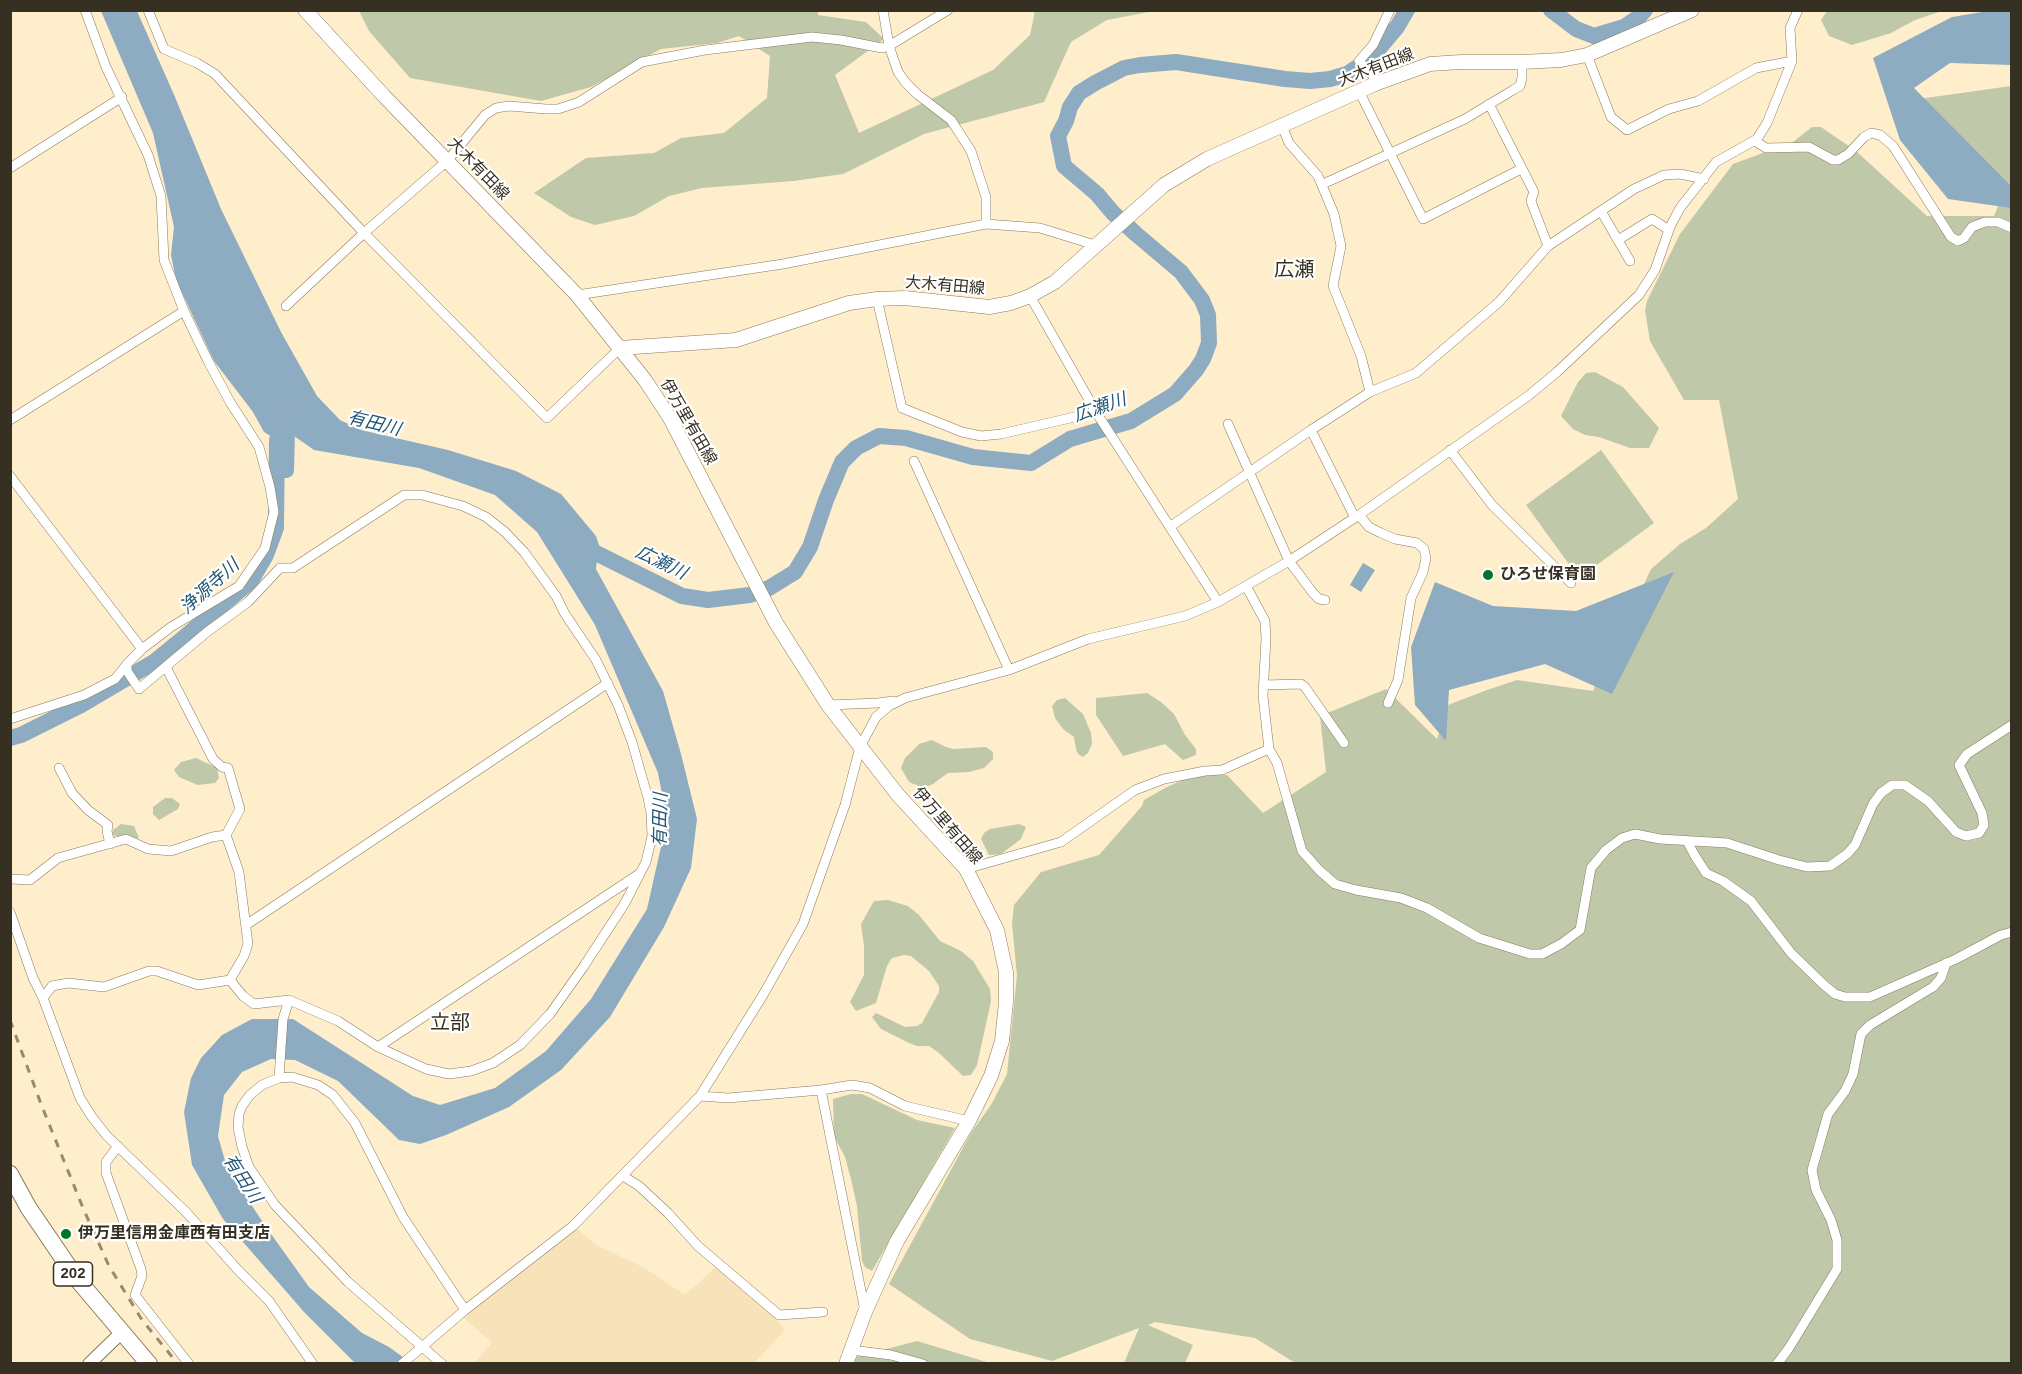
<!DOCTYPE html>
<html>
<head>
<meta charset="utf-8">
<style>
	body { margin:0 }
	#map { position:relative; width:2022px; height:1374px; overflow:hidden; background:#ffeecb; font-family:Helvetica,sans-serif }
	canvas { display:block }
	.frame { position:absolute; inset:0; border:12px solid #363022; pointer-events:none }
</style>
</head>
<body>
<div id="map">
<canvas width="2022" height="1374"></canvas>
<div class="frame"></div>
</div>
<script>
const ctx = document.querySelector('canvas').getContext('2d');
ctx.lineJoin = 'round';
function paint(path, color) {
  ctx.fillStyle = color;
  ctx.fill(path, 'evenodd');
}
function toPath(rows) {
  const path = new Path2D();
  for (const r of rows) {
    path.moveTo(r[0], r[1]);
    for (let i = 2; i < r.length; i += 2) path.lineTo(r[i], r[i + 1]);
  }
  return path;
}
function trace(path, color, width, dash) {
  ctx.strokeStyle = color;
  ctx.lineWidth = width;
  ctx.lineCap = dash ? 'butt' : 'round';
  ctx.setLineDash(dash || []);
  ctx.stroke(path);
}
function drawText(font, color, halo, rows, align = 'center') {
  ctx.font = font + ' Helvetica,"Noto Sans JP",sans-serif';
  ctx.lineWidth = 4.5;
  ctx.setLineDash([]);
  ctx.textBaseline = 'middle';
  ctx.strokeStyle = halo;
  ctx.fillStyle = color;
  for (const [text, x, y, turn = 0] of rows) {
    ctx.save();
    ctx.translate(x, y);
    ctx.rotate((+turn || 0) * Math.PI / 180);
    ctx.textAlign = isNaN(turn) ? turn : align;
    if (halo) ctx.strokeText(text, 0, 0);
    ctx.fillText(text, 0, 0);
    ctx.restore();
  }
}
paint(toPath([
	[577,1229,596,1245,643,1267,685,1295,716,1267,770,1312,785,1330,754,1363,473,1364,492,1343,462,1316]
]), '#f7e2b9');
paint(toPath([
	[359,11,818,11,818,15,866,22,884,39,835,75,859,133,993,70,1030,35,1035,11,1154,11,1107,20,1071,42,1044,102,924,134,843,174,793,181,702,188,669,196,634,216,595,225,571,217,534,193,586,158,654,153,681,138,724,133,767,98,770,56,739,36,717,43,661,49,591,87,541,101,410,78,369,31],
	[1827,11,1827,10,1942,11,1915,20,1891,33,1852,45,1829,36,1821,20],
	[2011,86,2011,1363,1295,1363,1255,1338,1155,1322,1148,1325,1193,1345,1185,1363,1124,1363,1139,1328,1052,1361,970,1339,889,1284,971,1133,991,1105,1007,1074,1017,975,1012,924,1014,905,1041,872,1099,855,1142,806,1144,800,1167,787,1196,774,1227,775,1263,813,1326,772,1320,716,1386,689,1437,739,1448,705,1487,690,1517,680,1593,691,1612,643,1630,614,1651,569,1680,544,1706,528,1738,499,1719,400,1684,400,1650,341,1645,310,1647,301,1680,234,1733,164,1793,142,1812,127,1821,127,1856,151,1927,216,1994,216,1998,206,1911,100],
	[1595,372,1623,387,1659,428,1649,448,1630,448,1599,437,1585,435,1573,429,1561,416,1578,382,1586,373],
	[1601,450,1654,523,1579,578,1526,505],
	[1147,693,1161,702,1174,714,1185,735,1196,749,1196,755,1183,760,1165,744,1123,756,1096,715,1096,698],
	[1065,698,1083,714,1091,733,1092,744,1088,753,1083,757,1078,754,1076,749,1074,737,1063,729,1055,718,1052,706,1057,700],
	[932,740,946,747,953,749,986,747,993,752,993,759,984,768,969,772,948,773,933,784,923,788,909,782,901,768,905,758,919,744],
	[196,758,217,768,219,778,215,783,198,785,179,777,174,770,181,762],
	[165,798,172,798,180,804,178,809,159,820,153,814,153,807],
	[121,824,134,826,139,838,134,839,112,835,113,830],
	[1019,824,1026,827,1021,839,1001,854,989,855,981,839,984,833,990,829],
	[888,900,908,906,919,915,940,941,961,951,973,961,990,989,991,1001,977,1065,971,1075,963,1076,939,1053,929,1046,917,1046,909,1043,881,1029,872,1017,876,1013,905,1027,917,1026,922,1023,939,992,939,986,929,971,911,956,904,955,892,958,887,966,876,1003,856,1011,850,1002,864,975,864,946,861,924,874,901],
	[851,1094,862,1094,917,1120,955,1128,872,1271,865,1267,862,1261,857,1206,851,1179,845,1157,834,1136,833,1099],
	[917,1341,990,1363,852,1364,856,1357]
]), '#c0c8aa');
paint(toPath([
	[101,11,137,11,175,97,221,209,281,332,317,396,340,420,361,430,448,450,516,471,561,494,596,536,604,560,597,560,596,569,663,691,681,754,697,819,691,868,664,927,610,1017,561,1070,509,1107,446,1135,420,1144,399,1140,338,1081,295,1060,271,1059,242,1072,224,1095,218,1136,227,1168,266,1227,309,1287,362,1333,389,1347,411,1363,355,1363,304,1312,223,1219,192,1165,184,1112,191,1078,201,1058,222,1035,252,1019,293,1019,413,1096,440,1105,495,1088,546,1051,591,999,647,909,667,820,658,773,595,625,537,532,495,495,419,468,314,450,287,431,280,433,277,440,264,432,253,412,214,361,176,280,171,255,174,227,153,133],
	[1988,11,2011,11,2011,65,1950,63,1914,88,2011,186,2011,208,1948,199,1900,140,1873,58,1952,17],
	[1363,563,1375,570,1361,592,1350,585],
	[1674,572,1612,694,1545,664,1449,690,1446,741,1415,705,1411,647,1435,582,1493,606,1576,611]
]), '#8eacc1');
trace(toPath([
	[1551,10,1576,29,1594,36,1624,27,1640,16,1645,10],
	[582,546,682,596,708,600,750,595,769,588,795,572,810,547,826,500,842,462,856,448,879,436,906,438,973,457,1031,463,1070,439,1131,421,1175,394,1196,370,1203,359,1209,343,1208,315,1202,300,1181,272,1136,234,1113,213,1097,194,1064,166,1058,136,1066,121,1070,107,1079,93,1095,83,1124,68,1140,65,1176,62,1285,79,1310,81,1330,79,1347,74,1370,59,1397,27,1407,10],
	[10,738,21,735,81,705,154,662,181,640,251,581,266,555,276,528,277,440,286,470,287,432,281,410]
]), '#8eacc1', 16);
const minor = toPath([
	[148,10,164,49,197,63,215,74,364,233,547,418,620,348],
	[883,10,889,46,898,72,906,83,917,94,951,120,971,151,986,197,986,224],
	[1587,55,1611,117,1627,130,1669,109,1698,101,1756,68,1792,61],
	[1375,84,1375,78,1359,61,1373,45,1390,10],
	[1359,91,1423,219,1521,169],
	[1489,104,1534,192,1531,200,1532,204,1548,246],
	[1282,126,1289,143,1318,176,1334,214,1341,246,1333,286,1361,356,1370,392],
	[1755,141,1766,148,1809,147,1833,160,1838,160,1848,154,1864,137,1871,133,1880,135,1893,146,1951,237,1958,241,1964,238,1972,227,1985,222,1998,222,2012,228],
	[10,168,122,97],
	[1323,184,1465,119,1513,90,1520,86,1522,78,1522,62],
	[1601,211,1630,261],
	[1618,240,1652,219,1669,230],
	[577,295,783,264,986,224,1040,228,1095,245],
	[1030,296,1096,412,1218,602],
	[877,299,902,408,962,432,981,436,1001,434,1096,412],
	[286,306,364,233,448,160,485,115,496,108,509,106,546,109,558,109,579,102,642,62,705,50,812,37,841,40,882,48,889,46,948,10],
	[10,420,184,311],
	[1228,424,1289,561,1313,593,1319,599,1325,600],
	[1311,430,1355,518],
	[1450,450,1492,505,1571,583],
	[914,461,1009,670],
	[10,476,142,649],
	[1359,515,1369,527,1381,533,1395,539,1417,543,1424,549,1426,558,1423,572,1411,598,1398,680,1388,703],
	[1171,526,1311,430,1370,392,1416,373,1499,302,1548,246,1634,189,1664,175,1680,174,1704,179],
	[1246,586,1265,621,1266,638,1263,696,1269,749,1277,763,1302,851,1319,870,1335,884,1356,890,1401,898,1427,908,1479,938,1530,954,1542,954,1561,944,1580,930,1591,868,1606,850,1622,838,1635,834,1660,839,1727,843,1779,860,1807,867,1830,866,1847,854,1855,845,1873,804,1881,793,1892,785,1905,785,1928,801,1956,832,1966,836,1979,833,1984,825,1982,813,1959,765,1967,754,2012,725],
	[127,664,127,671,139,689,207,632,248,602,280,568,293,568,404,495,422,495,463,506,486,517,505,532,524,552,556,596,565,614,596,660,618,705,632,742,648,798,651,813,652,836,646,862,625,903,584,966,550,1014,520,1045,493,1063,471,1071,449,1074,426,1069,378,1047,338,1021,289,1000,254,1004,243,996,230,980],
	[166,667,213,759,222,767,228,768,240,809,226,835,239,872,248,944,244,956,230,980],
	[1263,685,1301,684,1305,687,1344,743],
	[828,705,878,703,893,701],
	[10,719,84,695,115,679,127,664,142,649,171,627,239,586,265,548,274,512,270,487,259,447,230,402,208,361,184,311,164,260,161,196,148,155,106,67,85,10],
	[59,768,72,793,88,810,108,825,107,831,110,844],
	[1687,841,1695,856,1706,873,1723,881,1751,901,1791,953,1824,985,1835,994,1845,997,1870,997,1956,959,2001,935,2012,932],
	[966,869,1061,842,1135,790,1164,779,1205,771,1222,770,1269,749],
	[10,879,30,880,58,858,126,839,148,849,171,851,212,837,226,835],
	[10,912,33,978,43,998,80,1098,92,1117,107,1136,186,1212,238,1270,269,1301,313,1364],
	[246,925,608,683],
	[43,998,52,986,68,983,104,987,149,971,157,971,198,985,230,980],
	[378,1047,639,874],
	[279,1078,283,1019,289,1000],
	[821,1090,865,1311],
	[700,1096,728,1098,821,1090,852,1085,870,1088,905,1106,969,1121],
	[118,1146,106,1162,106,1173,141,1269,142,1276,135,1295,189,1364],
	[623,1176,639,1186,668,1213,698,1246,779,1315,823,1312],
	[851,1350,891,1355,923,1364],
	[402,1364,465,1310,573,1226,700,1096,763,995,803,924,845,805,860,747,876,717,889,706,905,698,1009,670,1088,639,1185,616,1218,602,1289,561,1359,515,1528,396,1557,372,1639,295,1655,270,1670,227,1680,208,1716,162,1757,139,1767,123,1792,61,1790,28,1798,10],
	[442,1364,348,1282,275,1205,249,1167,242,1147,238,1127,239,1114,242,1106,250,1095,262,1085,279,1078,292,1077,318,1085,333,1095,355,1123,403,1217,465,1310],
	[1777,1364,1789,1348,1837,1269,1837,1240,1831,1220,1816,1190,1812,1170,1828,1114,1845,1091,1853,1074,1861,1034,1870,1025,1933,987,1941,978,1946,963]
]);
const tertiary = toPath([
	[89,1364,122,1332]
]);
const secondary = toPath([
	[305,10,384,96,577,295,645,380,670,418,776,623,828,705,898,795,966,869,997,930,1006,972,1006,1002,1002,1041,991,1076,969,1121,897,1241,865,1312,846,1364],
	[620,348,736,340,849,303,877,299,905,298,989,307,1011,303,1030,296,1055,282,1164,185,1207,159,1375,84,1430,64,1461,62,1522,62,1561,60,1587,55,1692,10]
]);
const trunk = toPath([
	[10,1174,28,1207,77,1279,149,1364]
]);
trace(minor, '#897a5a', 10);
trace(tertiary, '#897a5a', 14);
trace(secondary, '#897a5a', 15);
trace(trunk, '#897a5a', 18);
trace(minor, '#fff', 9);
trace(tertiary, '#fff', 12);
trace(secondary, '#fff', 14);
trace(trunk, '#fff', 16);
trace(toPath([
	[10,1020,41,1104,83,1208,109,1266,142,1320,178,1364]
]), '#958a72', 3, [8, 8]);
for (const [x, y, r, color] of [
	[1488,575,6,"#007428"],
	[66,1234,6,"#007428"]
]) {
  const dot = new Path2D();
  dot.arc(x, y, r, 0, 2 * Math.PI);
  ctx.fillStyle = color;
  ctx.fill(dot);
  trace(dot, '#fff', 2);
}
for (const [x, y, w] of [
	[73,1274,39]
]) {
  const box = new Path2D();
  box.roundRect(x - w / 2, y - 12, w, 24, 4.5);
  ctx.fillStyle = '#fff';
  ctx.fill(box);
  trace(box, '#363022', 1.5);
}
drawText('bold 15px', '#363022', null, [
	["202",73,1274]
]);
drawText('16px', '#363022', '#fff', [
	["大木有田線",1376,68,-21],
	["大木有田線",478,169,46],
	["大木有田線",945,286,5],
	["伊万里有田線",688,422,60],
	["伊万里有田線",947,826,49]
]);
drawText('bold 16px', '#363022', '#fff', [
	["ひろせ保育園",1500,575],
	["伊万里信用金庫西有田支店",78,1234]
], 'left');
drawText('italic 18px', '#235776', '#fff', [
	["広瀬川",1100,408,-19],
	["有田川",374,424,14],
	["広瀬川",661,563,26],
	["浄源寺川",210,587,-42],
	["有田川",661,820,-89],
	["有田川",242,1179,57]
]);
drawText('20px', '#363022', '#fff', [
	["広瀬",1294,270],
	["立部",450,1023]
]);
</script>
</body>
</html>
